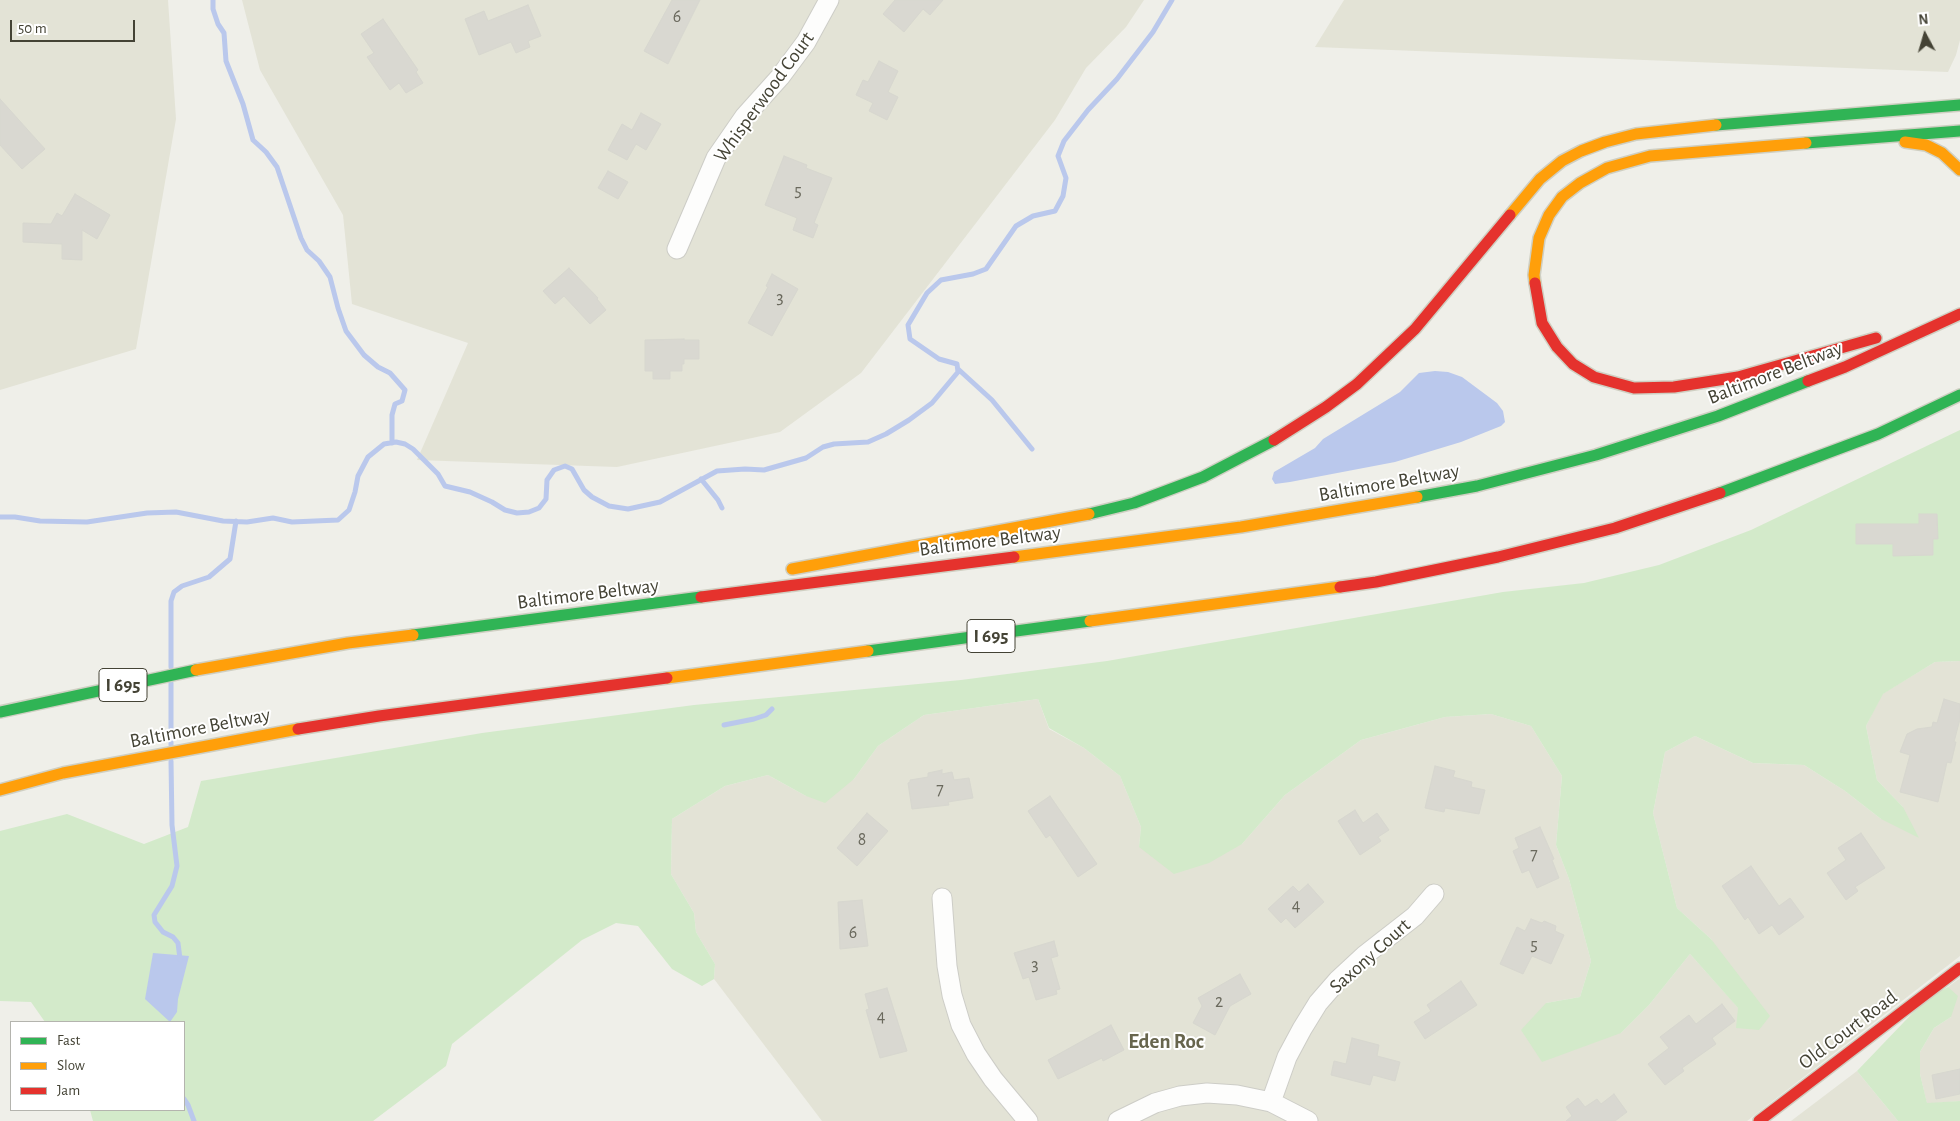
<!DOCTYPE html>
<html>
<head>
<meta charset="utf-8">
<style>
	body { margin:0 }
	#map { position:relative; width:1960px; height:1121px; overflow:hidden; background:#efefe9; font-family:"Alegreya Sans",sans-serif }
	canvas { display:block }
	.legend { position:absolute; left:10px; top:1021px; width:175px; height:90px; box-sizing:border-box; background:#fff; border:1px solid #b4b4ae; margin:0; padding:6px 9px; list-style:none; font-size:15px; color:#444335 }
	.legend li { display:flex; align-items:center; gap:10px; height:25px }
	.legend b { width:25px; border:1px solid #b4b4ae }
	.north { position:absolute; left:1900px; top:10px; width:50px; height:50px; -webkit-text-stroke:4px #fff; paint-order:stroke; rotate:354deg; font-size:14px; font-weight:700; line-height:20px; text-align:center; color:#444335 }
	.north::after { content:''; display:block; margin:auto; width:18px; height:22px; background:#444335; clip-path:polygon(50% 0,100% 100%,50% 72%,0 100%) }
	.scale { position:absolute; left:10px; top:20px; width:125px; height:22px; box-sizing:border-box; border:2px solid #444335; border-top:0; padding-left:6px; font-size:15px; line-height:18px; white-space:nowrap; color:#444335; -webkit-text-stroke:4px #fff; paint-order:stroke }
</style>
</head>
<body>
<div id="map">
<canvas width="1960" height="1121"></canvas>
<ul class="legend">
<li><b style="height:6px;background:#30b455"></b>Fast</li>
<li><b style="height:6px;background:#ff9f0a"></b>Slow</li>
<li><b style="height:6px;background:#e5322d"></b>Jam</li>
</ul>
<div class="north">N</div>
<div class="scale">50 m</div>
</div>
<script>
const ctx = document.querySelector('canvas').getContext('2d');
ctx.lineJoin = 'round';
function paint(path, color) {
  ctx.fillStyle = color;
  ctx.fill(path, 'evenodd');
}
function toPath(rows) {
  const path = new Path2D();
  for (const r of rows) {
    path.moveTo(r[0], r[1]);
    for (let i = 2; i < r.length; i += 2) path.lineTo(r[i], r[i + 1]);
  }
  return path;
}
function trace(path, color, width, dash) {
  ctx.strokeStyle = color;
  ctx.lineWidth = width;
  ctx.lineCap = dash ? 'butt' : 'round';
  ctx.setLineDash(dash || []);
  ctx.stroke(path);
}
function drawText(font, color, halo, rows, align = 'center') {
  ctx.font = font + ' "Alegreya Sans",sans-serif';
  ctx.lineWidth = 4;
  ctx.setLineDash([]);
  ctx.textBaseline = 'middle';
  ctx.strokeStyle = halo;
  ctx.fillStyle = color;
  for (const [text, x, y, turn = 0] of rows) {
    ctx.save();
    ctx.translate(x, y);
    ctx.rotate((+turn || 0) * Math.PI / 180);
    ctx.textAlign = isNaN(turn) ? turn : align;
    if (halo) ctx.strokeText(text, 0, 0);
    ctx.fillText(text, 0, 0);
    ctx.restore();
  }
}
paint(toPath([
	[0,0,168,0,176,119,136,349,0,390],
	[242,0,1144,0,1126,27,1086,68,1055,120,861,373,780,432,617,467,417,460,468,343,352,304,343,215,260,70],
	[1344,0,1960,0,1960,40,1956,55,1948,72,1315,47],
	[1960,661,1960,956,1747,1121,822,1121,714,979,715,964,696,932,694,913,671,874,672,819,725,786,768,775,806,796,854,779,878,746,924,715,1038,699,1049,729,1084,748,1120,776,1141,827,1139,847,1242,844,1285,795,1361,740,1445,717,1491,714,1531,726,1562,776,1556,845,1569,879,1591,961,1580,997,1546,1003,1621,1033,1649,1005,1690,954,1758,1030,1711,939,1677,908,1653,813,1665,752,1695,736,1753,763,1804,765,1845,791,1881,819,1903,807,1877,780,1866,726,1882,694,1935,662],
	[1960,978,1960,1101,1927,1104,1920,1074,1920,1052,1934,1028,1951,1017,1948,987],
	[1857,1071,1898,1121,1791,1121]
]), '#e3e3d6');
paint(toPath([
	[1960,430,1960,661,1935,662,1883,694,1866,726,1877,780,1903,807,1919,838,1881,819,1845,791,1804,765,1753,763,1695,736,1665,752,1653,813,1677,908,1711,939,1770,1016,1759,1030,1736,1028,1738,1008,1690,954,1649,1005,1621,1033,1542,1062,1521,1030,1546,1003,1580,997,1591,961,1569,879,1556,845,1562,776,1531,726,1491,714,1445,717,1361,740,1285,795,1242,844,1209,863,1174,874,1139,847,1141,827,1120,776,1084,748,1049,728,1038,699,924,715,878,746,854,779,825,803,806,796,768,775,725,786,672,819,671,874,694,913,696,932,715,964,714,979,702,986,672,969,638,926,616,923,582,940,452,1044,446,1066,373,1121,93,1121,90,1110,184,1110,184,1022,45,1022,31,1002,0,1001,0,831,67,814,144,844,188,827,201,781,482,733,694,705,961,680,1107,661,1503,592,1584,583,1659,565,1751,530],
	[1948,987,1958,996,1951,1017,1934,1028,1920,1052,1920,1074,1927,1103,1960,1101,1960,1121,1898,1121,1857,1071,1926,999]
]), '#d3eaca');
paint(toPath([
	[1435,371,1448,372,1462,377,1497,403,1503,411,1505,422,1501,426,1461,442,1395,462,1290,482,1275,484,1272,479,1274,472,1315,448,1323,439,1400,392,1419,373],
	[153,953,189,956,178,999,177,1012,170,1022,145,999]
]), '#bac8ec');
trace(toPath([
	[213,0,213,9,218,24,224,33,226,61,243,104,253,140,266,152,277,167,301,238,307,250,319,261,330,277,338,308,346,331,364,355,378,367,390,373,405,390,402,401,395,404,392,415,392,443],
	[958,369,992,400,1032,449],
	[701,479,718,500,722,508],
	[0,517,15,517,40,521,87,522,147,513,176,512,223,521,247,522,273,518,292,522,338,520,349,510,355,492,358,476,368,457,384,444,396,442,405,444,413,449,438,474,445,486,470,492,492,502,505,510,517,513,529,512,539,508,546,499,547,480,554,470,565,466,572,469,584,490,592,497,609,506,628,509,660,502,717,471,745,469,764,470,806,458,823,447,834,444,868,442,886,434,909,420,932,403,958,372,957,364,939,359,910,339,908,325,927,293,941,280,973,274,986,269,1016,226,1033,216,1055,211,1063,196,1066,178,1058,156,1064,141,1088,110,1117,79,1153,32,1172,0],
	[171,667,171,601,174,592,182,586,209,577,230,559,236,521],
	[171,683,171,745],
	[724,725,754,719,766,715,772,709],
	[171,761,172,825,177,866,172,886,154,915,155,922,163,932,173,937,178,943,180,959],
	[184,1099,188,1105,194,1121]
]), '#bac8ec', 5);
const building = toPath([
	[672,0,700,0,668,64,644,51,672,0],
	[895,0,943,0,930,15,923,9,904,32,883,14,895,0],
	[528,5,541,36,528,41,530,47,516,53,511,42,479,55,465,19,484,11,488,21,528,5],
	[383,19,418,70,416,72,423,83,406,93,399,83,390,90,367,57,374,53,361,34,383,19],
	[879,61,898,71,888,92,898,97,887,120,869,111,873,103,856,95,863,80,868,82,879,61],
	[0,99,45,149,22,169,0,145,0,99],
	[641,113,661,124,646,150,636,144,627,160,608,150,622,124,632,130,641,113],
	[784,156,807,165,806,168,832,178,814,223,818,225,813,238,793,230,797,218,765,205,784,156],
	[608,171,628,182,618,199,598,188,608,171],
	[75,194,110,215,97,239,82,230,82,260,62,259,62,244,23,242,23,223,51,224,57,213,62,216,75,194],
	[569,268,598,298,597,299,606,310,590,324,564,296,555,304,543,291,569,268],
	[772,274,798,289,772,336,748,323,768,287,766,286,772,274],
	[684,339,684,340,699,340,699,359,684,359,684,364,682,364,682,371,670,371,670,379,653,379,653,371,645,371,645,340,684,339],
	[1919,514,1937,514,1938,539,1933,539,1933,555,1893,556,1893,544,1856,544,1856,524,1919,524,1919,514],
	[1944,699,1960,704,1960,719,1954,742,1956,742,1951,763,1947,762,1938,802,1900,792,1910,755,1900,752,1907,734,1917,729,1932,727,1933,722,1937,723,1944,699],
	[1435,766,1455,771,1453,777,1472,782,1471,787,1485,790,1479,814,1445,808,1444,812,1425,808,1435,766],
	[942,770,942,774,952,772,954,780,969,778,973,798,948,802,949,805,912,809,908,783,910,782,910,780,928,777,928,773,942,770],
	[1050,796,1097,864,1078,877,1050,835,1046,838,1028,811,1050,796],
	[1355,810,1363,823,1377,813,1389,830,1378,837,1381,841,1360,855,1338,821,1355,810],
	[867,813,888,831,857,866,837,848,867,813],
	[1540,827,1554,859,1552,860,1559,878,1537,888,1529,870,1522,873,1513,851,1519,848,1515,838,1540,827],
	[1861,833,1885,868,1855,887,1858,891,1846,900,1827,873,1846,860,1838,848,1861,833],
	[1751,866,1779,906,1790,898,1804,917,1779,935,1772,925,1759,934,1748,917,1745,920,1722,886,1751,866],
	[1308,884,1324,902,1295,928,1286,918,1281,923,1268,909,1293,886,1299,892,1308,884],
	[862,900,868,946,840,949,838,902,862,900],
	[1531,919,1542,923,1544,921,1556,926,1555,931,1564,935,1551,964,1532,956,1523,974,1500,964,1517,927,1525,931,1531,919],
	[1054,941,1058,956,1051,958,1060,989,1056,990,1057,994,1036,1000,1029,977,1023,979,1014,953,1054,941],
	[1240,974,1251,994,1230,1006,1215,1035,1193,1023,1202,1006,1198,998,1240,974],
	[1461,981,1477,1005,1425,1039,1414,1022,1431,1011,1427,1005,1461,981],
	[887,988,907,1051,880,1058,866,1010,869,1009,865,994,887,988],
	[1722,1004,1735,1021,1712,1038,1716,1044,1682,1068,1684,1071,1665,1085,1648,1064,1669,1048,1660,1037,1689,1015,1696,1024,1722,1004],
	[1111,1025,1124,1050,1103,1061,1102,1058,1058,1079,1048,1060,1111,1025],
	[1352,1038,1379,1045,1377,1056,1400,1062,1395,1081,1373,1075,1370,1085,1331,1075,1334,1061,1346,1064,1352,1038],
	[1960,1069,1960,1094,1936,1099,1932,1075,1960,1069],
	[1614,1094,1627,1112,1615,1121,1566,1121,1572,1116,1566,1107,1578,1098,1585,1107,1597,1099,1601,1104,1614,1094]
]);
paint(building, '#d9d8d1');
trace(building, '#d7d7cf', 1);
const street = toPath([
	[677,249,716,158,745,116,780,77,806,42,829,0],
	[942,898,947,966,952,995,961,1025,976,1054,993,1079,1028,1121],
	[1271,1102,1287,1057,1302,1029,1318,1003,1338,980,1365,955,1415,916,1434,894],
	[1118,1121,1155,1103,1180,1096,1207,1093,1237,1095,1271,1102,1308,1121]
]);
const fast = toPath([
	[1716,125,1960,105],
	[1806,143,1960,131],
	[1720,493,1878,434,1960,395],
	[1417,497,1477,486,1596,455,1718,416,1808,381],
	[1089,514,1134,503,1203,477,1274,440],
	[413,635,701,597],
	[868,651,1090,621],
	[0,712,196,670]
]);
const slow = toPath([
	[1905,142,1926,145,1942,153,1960,170],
	[1510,215,1540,179,1562,161,1581,151,1605,142,1636,134,1716,125],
	[1535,283,1534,275,1539,238,1549,215,1562,197,1580,183,1607,168,1650,156,1806,143],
	[1014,557,1241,527,1417,497],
	[792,569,1089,514],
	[1090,621,1340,587],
	[196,670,348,643,413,635],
	[667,678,868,651],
	[0,790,63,773,298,729]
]);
const jam = toPath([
	[1535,283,1542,323,1557,347,1573,364,1594,377,1634,388,1674,387,1738,377,1876,338],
	[1808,381,1845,367,1960,314],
	[1274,440,1326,407,1357,384,1415,329,1510,215],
	[1340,587,1376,582,1498,557,1615,528,1720,493],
	[701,597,1014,557],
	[298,729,379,716,667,678],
	[1759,1121,1960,968]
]);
trace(street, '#cdcdc7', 21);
trace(fast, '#cfcfc2', 14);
trace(slow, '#cfcfc2', 14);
trace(jam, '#cfcfc2', 14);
trace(street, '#fdfdfc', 19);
trace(fast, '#30b455', 11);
trace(slow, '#ff9f0a', 11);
trace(jam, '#e5322d', 11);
drawText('18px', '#6a695d', null, [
	["6",677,17],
	["5",798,191],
	["3",780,298],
	["7",940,790],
	["8",862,840],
	["7",1534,855],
	["4",1296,906],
	["6",853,933],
	["5",1534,945],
	["3",1035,965],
	["2",1219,1002],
	["4",881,1017]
]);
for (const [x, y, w] of [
	[991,636,48],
	[123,685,48]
]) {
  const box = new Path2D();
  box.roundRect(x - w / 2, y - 16.5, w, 33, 4);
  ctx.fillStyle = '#fff';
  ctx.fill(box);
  trace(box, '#444335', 1);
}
drawText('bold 19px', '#444335', null, [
	["I 695",991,636],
	["I 695",123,685]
]);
drawText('20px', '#444335', '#fff', [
	["Whisperwood Court",764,97,-54],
	["Baltimore Beltway",1775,373,-21],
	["Baltimore Beltway",1389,483,-10],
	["Baltimore Beltway",990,541,-7],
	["Baltimore Beltway",588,594,-7],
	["Baltimore Beltway",200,728,-11],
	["Saxony Court",1370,956,-42],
	["Old Court Road",1848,1030,-37]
]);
drawText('bold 21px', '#67654d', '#fff', [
	["Eden Roc",1166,1042]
]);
</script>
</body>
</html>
